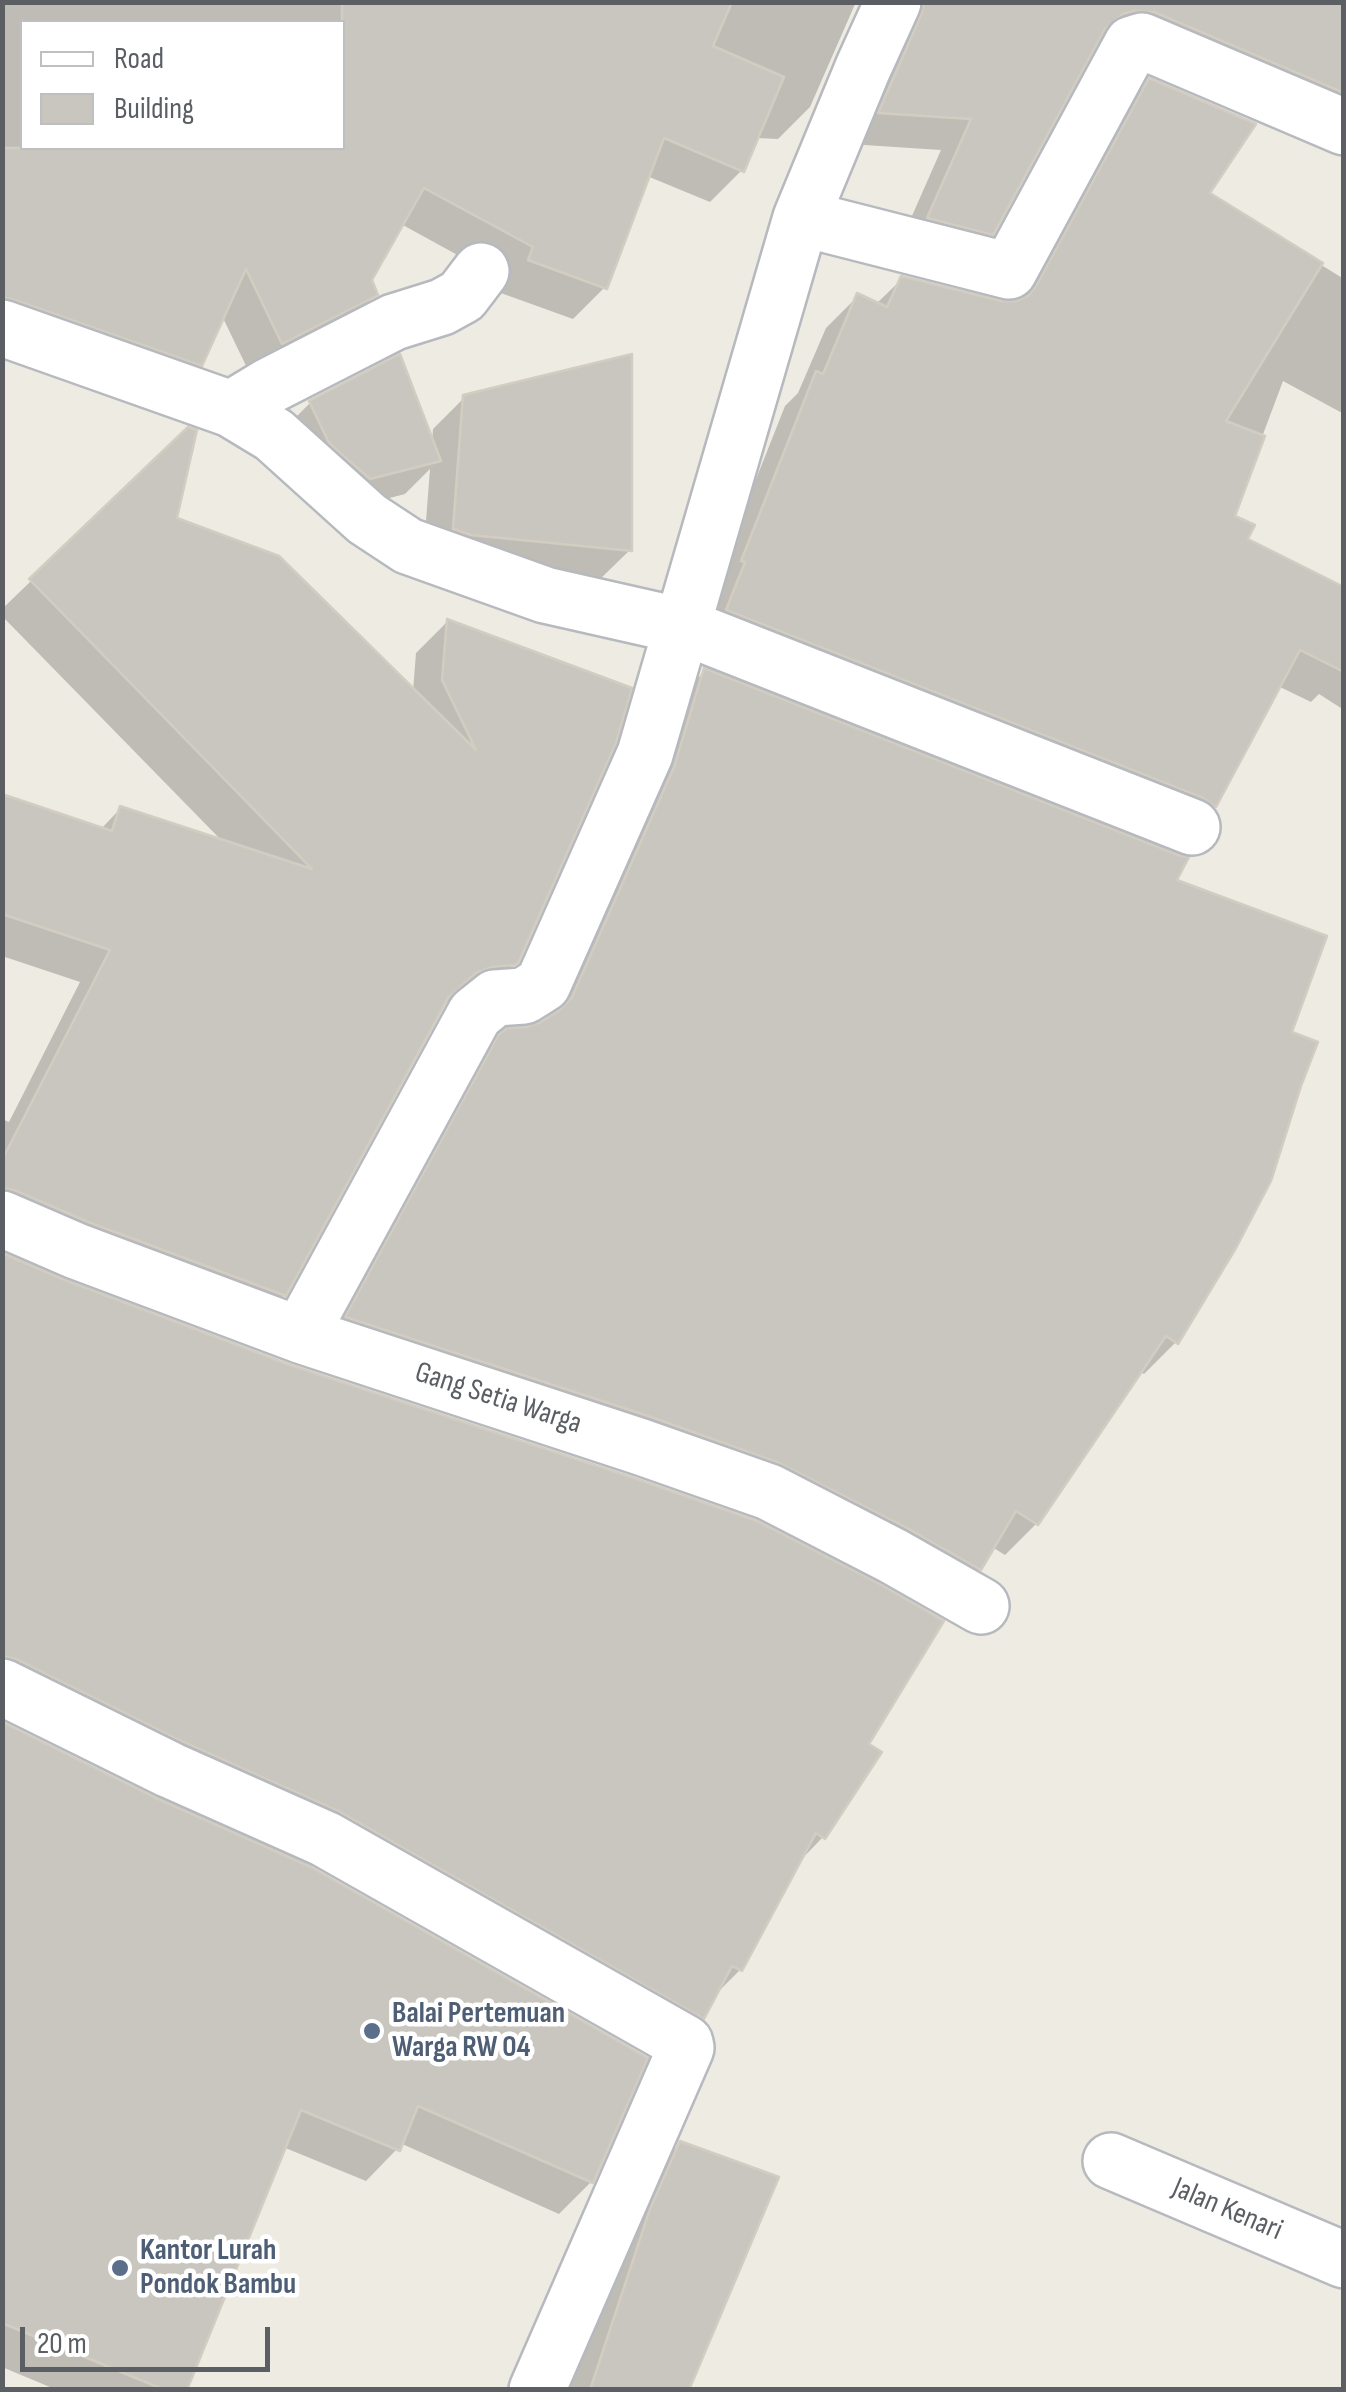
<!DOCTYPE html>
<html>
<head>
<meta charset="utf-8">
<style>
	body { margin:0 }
	#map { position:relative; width:1346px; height:2392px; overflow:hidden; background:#eeebe3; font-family:"Sofia Sans Condensed",sans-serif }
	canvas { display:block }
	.frame { position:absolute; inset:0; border:5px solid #5b5f64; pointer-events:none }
	.legend { position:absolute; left:20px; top:20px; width:325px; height:130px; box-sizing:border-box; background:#fff; border:2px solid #bdbfc1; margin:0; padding:12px 18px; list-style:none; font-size:30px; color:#5b5f64 }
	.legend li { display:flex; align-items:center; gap:20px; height:50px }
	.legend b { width:50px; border:2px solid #bdbfc1 }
	.scale { position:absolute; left:20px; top:2327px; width:250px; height:45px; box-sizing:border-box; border:5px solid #5b5f64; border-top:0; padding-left:12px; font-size:30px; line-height:35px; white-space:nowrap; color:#5b5f64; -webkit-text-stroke:8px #fff; paint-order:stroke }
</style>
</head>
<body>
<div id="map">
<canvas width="1346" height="2392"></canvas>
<div class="frame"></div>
<ul class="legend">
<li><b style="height:12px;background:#fff"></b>Road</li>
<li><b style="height:28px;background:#c9c6c0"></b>Building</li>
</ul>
<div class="scale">20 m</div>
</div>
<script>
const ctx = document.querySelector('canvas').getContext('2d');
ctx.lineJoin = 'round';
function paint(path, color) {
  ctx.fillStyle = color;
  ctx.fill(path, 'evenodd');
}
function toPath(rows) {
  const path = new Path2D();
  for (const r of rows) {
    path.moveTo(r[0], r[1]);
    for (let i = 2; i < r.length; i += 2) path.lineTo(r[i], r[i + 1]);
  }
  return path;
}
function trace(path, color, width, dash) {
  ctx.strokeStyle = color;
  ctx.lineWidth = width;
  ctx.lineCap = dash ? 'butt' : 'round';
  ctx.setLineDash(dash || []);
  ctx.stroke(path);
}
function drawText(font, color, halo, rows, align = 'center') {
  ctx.font = font + ' "Sofia Sans Condensed",sans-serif';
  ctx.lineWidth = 9;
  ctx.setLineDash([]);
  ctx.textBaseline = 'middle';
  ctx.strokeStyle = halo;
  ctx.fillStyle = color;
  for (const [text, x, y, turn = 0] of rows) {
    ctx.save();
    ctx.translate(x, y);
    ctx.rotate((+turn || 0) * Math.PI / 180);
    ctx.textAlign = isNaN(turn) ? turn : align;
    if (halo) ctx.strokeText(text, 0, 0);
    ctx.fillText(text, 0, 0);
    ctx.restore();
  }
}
paint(toPath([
	[2,2,856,2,810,107,778,139,756,138,742,170,710,202,647,176,605,287,573,319,498,292,503,280,401,224,369,280,375,295,343,327,250,374,222,316,200,364,168,396,2,338],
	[22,22,342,22,342,148,22,148],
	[862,2,1344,2,1344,154,1338,141,1121,43,1101,42,1094,44,991,233,959,265,897,250,941,150,849,144,873,4],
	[1150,81,1206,194,1344,279,1344,414,1283,381,1232,517,1245,540,1344,589,1344,710,1319,694,1311,702,1278,686,1214,806,1182,837,696,642,711,593,785,406,798,393,826,328,858,296,876,304,902,279,1001,304,1014,304,1118,113],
	[465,397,630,550,598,581,423,560,430,469,405,494,335,512,277,436,310,403,432,442,433,429],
	[188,430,174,519,413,691,416,653,447,622,629,689,516,961,483,994,458,998,442,1004,284,1295,251,1327,2,1230,2,1119,9,1122,80,982,2,956,2,797,100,830,120,809,224,843,2,616,2,609],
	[705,671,1173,882,1176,1342,1144,1374,1139,1371,1036,1524,1005,1555,992,1547,979,1569,948,1600,875,1559,316,1349,468,1069,501,1036,544,1023,643,801,673,703],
	[134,1403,865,1745,823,1837,796,1865,740,1970,713,1997,702,2018,670,2049,2,1665],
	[2,1725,591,2182,559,2214,400,2143,397,2149,366,2181,283,2147,185,2390,57,2390,2,2367],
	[680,2144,686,2390,562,2390,635,2189]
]), '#0003');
const building = toPath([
	[342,2,732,2,713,46,784,77,744,172,664,138,607,289,528,260,533,247,424,188,372,280,378,295,282,344,246,269,202,366,12,299,2,298,2,148,342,148,342,2],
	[924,2,1344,2,1344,93,1154,12,1134,11,1123,14,1105,29,993,235,927,218,971,119,878,113,921,15,924,2],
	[1149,78,1256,124,1210,193,1323,263,1226,421,1265,436,1235,516,1255,525,1248,539,1344,587,1344,672,1300,650,1216,807,1203,798,726,610,745,562,741,561,816,371,823,374,857,293,887,307,901,276,1001,301,1016,301,1028,296,1036,286,1149,78],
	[400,354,441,461,370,479,329,443,309,401,400,354],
	[632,354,632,551,471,535,453,529,463,395,632,354],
	[188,427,197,430,177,518,279,556,476,750,442,680,447,619,632,688,616,743,518,963,514,965,492,967,476,973,448,998,286,1296,88,1222,14,1190,2,1188,2,1160,110,950,2,914,2,794,112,831,120,806,312,869,29,579,188,427],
	[704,668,1181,856,1189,857,1177,880,1327,936,1292,1032,1318,1042,1301,1086,1271,1181,1236,1248,1178,1344,1166,1336,1038,1525,1016,1511,981,1570,907,1528,779,1463,651,1417,345,1317,499,1034,507,1028,526,1027,541,1022,560,1010,572,997,674,767,704,668],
	[2,1253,65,1280,290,1365,631,1477,757,1521,878,1583,944,1621,869,1744,882,1752,825,1839,816,1833,742,1971,732,1966,704,2019,340,1812,183,1742,16,1659,2,1656,2,1253],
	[2,1722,156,1798,311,1867,648,2058,593,2183,418,2106,400,2151,301,2110,187,2390,165,2390,2,2323,2,1722],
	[680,2141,779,2177,689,2390,590,2390,650,2209,680,2141]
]);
paint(building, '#c9c6c0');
trace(building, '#d3cdc1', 2.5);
const street = toPath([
	[801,218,863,68,893,2],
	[2,328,231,409,269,386,394,322,442,307,462,296,481,271],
	[231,409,274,435,367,519,408,546,545,595,682,626,1192,827],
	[2,1219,76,1251,300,1335,641,1447,769,1492,893,1556,981,1606],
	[300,1335,475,1014,495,998,524,996,543,984,645,754,801,218,1009,271,1132,44,1142,41,1344,127],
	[2,1687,170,1770,325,1839,685,2043,686,2048,537,2390],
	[1111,2161,1344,2260]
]);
trace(street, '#b6b9be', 60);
trace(street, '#fff', 55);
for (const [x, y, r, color] of [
	[372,2031,10,"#5c6f8a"],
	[120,2268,10,"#5c6f8a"]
]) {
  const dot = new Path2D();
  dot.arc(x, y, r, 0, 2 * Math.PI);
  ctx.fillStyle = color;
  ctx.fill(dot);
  trace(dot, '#fff', 4);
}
drawText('30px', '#5b5f64', '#fff', [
	["Gang Setia Warga",498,1399,18],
	["Jalan Kenari",1227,2210,23]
]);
drawText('bold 30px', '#4e5e75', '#fff', [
	["Balai Pertemuan",392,2014],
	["Warga RW 04",392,2048],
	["Kantor Lurah",140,2251],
	["Pondok Bambu",140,2285]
], 'left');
</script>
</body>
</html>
